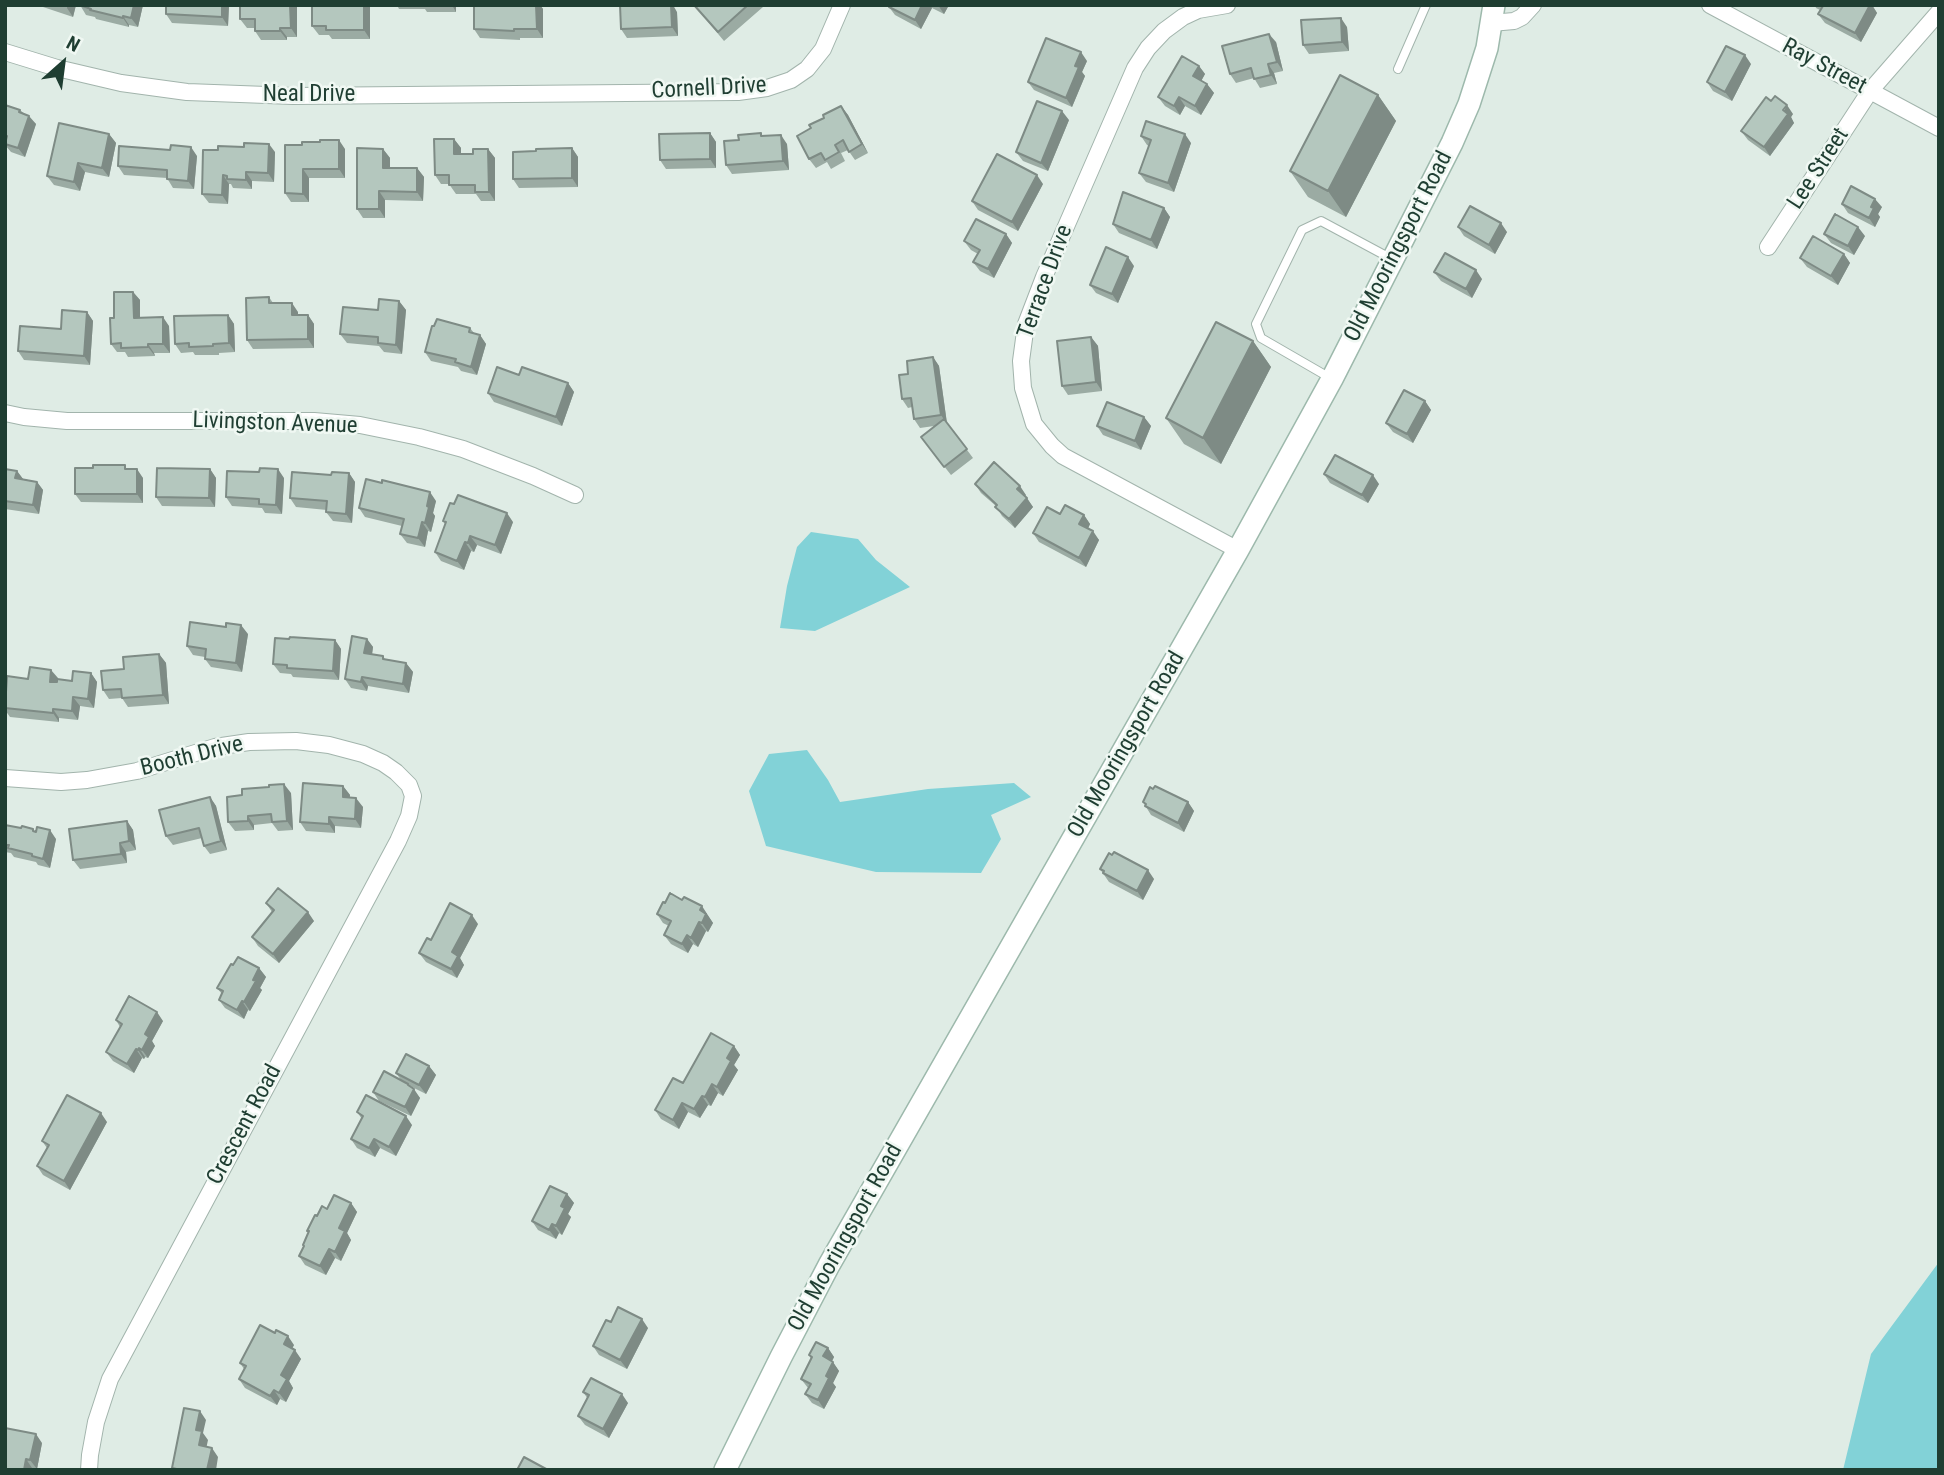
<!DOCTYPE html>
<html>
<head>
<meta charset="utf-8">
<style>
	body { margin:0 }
	#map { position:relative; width:1944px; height:1475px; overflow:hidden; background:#dfece5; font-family:"Roboto Condensed",sans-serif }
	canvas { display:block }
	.frame { position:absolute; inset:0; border:7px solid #1f3e32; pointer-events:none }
	.north { position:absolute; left:28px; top:28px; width:70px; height:70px; -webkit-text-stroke:5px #f0f8f3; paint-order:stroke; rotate:28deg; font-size:19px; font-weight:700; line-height:28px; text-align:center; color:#1f3e32 }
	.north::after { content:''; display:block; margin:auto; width:24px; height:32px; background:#1f3e32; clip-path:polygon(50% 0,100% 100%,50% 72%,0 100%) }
</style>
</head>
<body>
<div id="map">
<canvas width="1944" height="1475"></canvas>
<div class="frame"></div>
<div class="north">N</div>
</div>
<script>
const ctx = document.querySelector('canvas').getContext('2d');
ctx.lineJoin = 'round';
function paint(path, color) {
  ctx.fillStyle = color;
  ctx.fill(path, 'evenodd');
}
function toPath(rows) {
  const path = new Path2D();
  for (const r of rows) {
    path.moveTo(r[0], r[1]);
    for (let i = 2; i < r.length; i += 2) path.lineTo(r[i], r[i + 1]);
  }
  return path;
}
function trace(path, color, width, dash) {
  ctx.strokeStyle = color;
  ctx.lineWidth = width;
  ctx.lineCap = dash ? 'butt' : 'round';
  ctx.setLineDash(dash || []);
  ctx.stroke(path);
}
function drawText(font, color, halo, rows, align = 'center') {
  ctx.font = font + ' "Roboto Condensed",sans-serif';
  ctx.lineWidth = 5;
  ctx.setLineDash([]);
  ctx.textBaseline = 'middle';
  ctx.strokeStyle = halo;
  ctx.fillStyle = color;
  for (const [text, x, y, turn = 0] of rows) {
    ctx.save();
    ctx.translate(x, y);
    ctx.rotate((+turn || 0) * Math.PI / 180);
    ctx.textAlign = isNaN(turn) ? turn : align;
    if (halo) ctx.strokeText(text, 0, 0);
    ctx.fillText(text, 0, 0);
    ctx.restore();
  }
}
paint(toPath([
	[811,532,858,539,876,560,910,587,815,631,780,628,787,586,797,547],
	[807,750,828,780,840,802,928,789,1014,783,1031,797,991,815,1001,839,981,873,876,872,766,846,749,791,769,754],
	[1939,1262,1939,1470,1843,1470,1871,1354]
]), '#82d2d7');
const lane = toPath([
	[1398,69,1426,5],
	[1332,379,1261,338,1256,324,1302,230,1321,221,1390,258]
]);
const street = toPath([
	[1227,5,1198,10,1183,17,1164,31,1148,48,1135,68,1044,277,1026,324,1021,361,1023,388,1034,424,1052,446,1063,456,1238,550],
	[1710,5,1939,128],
	[1491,23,1514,21,1522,17,1533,5],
	[5,52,57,68,121,83,187,92,293,96,738,92,767,88,791,80,807,69,823,49,842,5],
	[1768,247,1870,91,1939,12],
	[5,413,24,417,67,421,314,421,360,425,419,437,463,449,533,476,575,495],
	[5,778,61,782,87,780,137,771,215,747,249,742,296,741,329,745,363,754,383,763,396,772,409,785,413,796,409,816,398,841,110,1379,96,1422,90,1455,89,1470]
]);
const secondary = toPath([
	[725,1470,781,1357,829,1265,1238,550,1332,379,1452,143,1469,104,1487,48,1494,5]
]);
trace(lane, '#a2b4ac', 10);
trace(street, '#a2b4ac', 18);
trace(secondary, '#9db9ac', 24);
trace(lane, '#fff', 8);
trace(street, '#fff', 16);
trace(secondary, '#fff', 21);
paint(toPath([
	[37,5,76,5,73,17],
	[80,5,143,5,138,27,129,25,129,27,96,19,95,17,86,15],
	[166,5,229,5,228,26,172,23,166,14],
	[240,5,297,5,297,37,287,37,287,40,261,40,255,31,255,28,247,28,240,19],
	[370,5,370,39,332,39,329,35,319,35,312,26],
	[397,5,456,5,456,12,427,12,425,9,399,9],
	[474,5,540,5,543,9,543,38,520,38,520,40,480,38,474,29],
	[694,5,762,5,763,7,724,41],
	[889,5,949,5,944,14,932,8,921,29,895,15,889,7],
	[1815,5,1872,5,1877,13,1861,42,1825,23,1818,14,1820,10,1816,8],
	[677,12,678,36,627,38,621,29],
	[1347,27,1349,51,1309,54,1303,45],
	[1276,42,1283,71,1274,73,1277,84,1260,88,1254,78,1236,83,1230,74],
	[1087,61,1082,72,1085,76,1072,107,1034,90,1028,82],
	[1751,64,1732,101,1713,91,1707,82],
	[1199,66,1205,74,1201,81,1207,84,1214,93,1201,115,1185,106,1180,115,1165,106,1158,97],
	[1378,95,1396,121,1346,217,1308,197,1290,171],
	[5,105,20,110,36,124,25,157,11,152,5,145],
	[841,106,848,115,868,153,855,160,848,150,841,153,845,161,831,169,827,162,816,168,809,159,811,128],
	[1793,114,1791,117,1794,123,1770,156,1748,140,1741,131],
	[1069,120,1048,171,1023,161,1016,152],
	[710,133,716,142,716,168,666,169,660,160],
	[109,134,116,143,109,177,85,172,80,191,54,185,47,176],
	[763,136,787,144,789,170,732,174,726,165,739,140],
	[1141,136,1191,143,1174,192,1146,182,1139,173,1149,146,1147,145],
	[454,139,461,148,461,154,473,154,488,149,495,158,495,201,481,201,476,194,456,194,449,184,441,184,435,175],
	[285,145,345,149,345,178,309,178,309,202,291,202,285,193],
	[572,148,578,157,578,187,519,188,513,179,536,151],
	[383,149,390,158,390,168,417,168,424,177,423,201,385,200,385,218,363,218,357,209],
	[203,150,275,152,274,182,252,181,252,189,233,188,231,184,229,184,228,204,209,203,202,194],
	[197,156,194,189,173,188,167,178,124,175,118,166],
	[1043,184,1018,231,978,210,972,201],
	[1842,204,1882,207,1878,214,1880,217,1875,227,1848,213],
	[1164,208,1170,217,1157,249,1119,233,1113,224],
	[1458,227,1507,232,1495,254,1464,236],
	[1006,234,1012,243,994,278,980,271,973,262,978,254,971,250,964,241],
	[1824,234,1865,236,1854,255,1831,243],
	[1844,254,1850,263,1838,285,1807,267,1800,258],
	[1134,266,1118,303,1096,293,1090,285],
	[1434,272,1482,279,1472,298,1441,281],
	[133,292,140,300,140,317,169,326,170,353,154,353,155,356,128,357,125,352,117,352,111,344,114,318],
	[269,297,273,303,298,312,298,315,308,315,314,324,314,348,253,349,247,340],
	[399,301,406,310,402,354,384,352,379,346,347,343,340,334,378,310],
	[87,312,93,321,90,365,24,360,18,351,61,329],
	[228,315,234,324,235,352,219,353,219,355,195,355,193,352,181,353,175,344],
	[470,328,474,333,480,335,486,344,477,375,461,371,458,367,431,361,425,352],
	[1091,337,1098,346,1102,391,1068,395,1062,386],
	[1253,341,1271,367,1221,464,1184,444,1166,418],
	[933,357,939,366,947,423,973,458,951,475,921,437,934,426,920,428,914,419,912,407,908,408,902,399,908,374],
	[519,375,568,383,574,392,562,426,494,402,488,393],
	[1425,401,1431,410,1413,443,1393,432,1386,423],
	[1144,417,1151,426,1141,450,1103,435,1097,426],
	[5,469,17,471,23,479,37,482,43,490,39,514,5,509],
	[128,469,143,478,143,503,81,502,75,494],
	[210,469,216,478,215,507,162,506,156,497],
	[349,473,355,482,352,523,333,521,326,512,327,510,296,507,290,498,331,475],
	[1324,474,1379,484,1368,503,1330,483],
	[284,478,282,514,265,513,262,508,232,506,226,497],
	[975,484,1026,495,1025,496,1033,507,1015,528,1002,516,996,506,981,493],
	[436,501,433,513,435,516,431,532,428,531,425,547,407,543,400,534,402,526,365,517,359,508],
	[1060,514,1084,515,1090,524,1088,528,1099,540,1086,567,1039,542,1033,533],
	[443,521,513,522,501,554,477,545,474,552,471,551,464,570,441,561,435,552,445,524],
	[248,634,242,672,211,667,205,659,205,657,193,655,187,646],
	[289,639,335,640,341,649,339,680,293,677,291,674,280,673,273,664],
	[367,639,373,647,372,654,383,656,385,659,406,663,413,672,409,693,368,686,367,691,351,688,345,679],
	[159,654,166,663,169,704,128,707,122,698,109,699,103,690,124,669],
	[91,673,97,682,94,708,80,706,78,720,59,718,59,722,10,717,5,710,5,691,28,679,58,678,58,679,72,681],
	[343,786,350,795,349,798,363,807,361,828,335,826,335,833,306,831,300,822],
	[291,793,293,830,278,831,272,823,254,825,254,830,235,831,228,822],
	[210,797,216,806,227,850,210,854,204,846,202,838,173,845,166,836],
	[1143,802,1188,802,1194,811,1184,832,1151,815],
	[127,821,133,830,136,850,126,852,127,863,80,869,73,860],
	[5,825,21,828,33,829,35,832,56,839,50,868,38,865,36,862,14,857,11,853,5,852],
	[1112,855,1154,879,1143,900,1109,882,1100,869],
	[266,903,314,921,279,963,258,946,252,937,272,912],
	[657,914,708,915,708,916,713,923,708,932,706,931,698,947,693,944,688,953,671,944,664,935,669,926,663,923],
	[478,924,460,958,464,965,457,978,426,962,419,953,431,940],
	[233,965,259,968,266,977,260,988,262,990,250,1011,248,1010,244,1019,225,1008,219,1000,222,994,217,988],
	[116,1020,163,1021,152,1041,155,1046,148,1058,145,1057,144,1059,142,1058,134,1073,113,1061,106,1052,120,1027],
	[734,1046,740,1055,734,1065,738,1070,723,1096,718,1093,711,1106,708,1105,700,1118,688,1112,679,1129,661,1119,655,1110,683,1083],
	[429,1066,436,1075,426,1094,410,1086,420,1098,411,1116,379,1101,373,1092,401,1080,396,1073],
	[357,1112,412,1125,396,1156,380,1148,375,1157,357,1148,351,1139,362,1119],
	[107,1122,70,1190,43,1175,37,1166,47,1148,42,1141],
	[567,1194,574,1203,568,1214,571,1217,562,1235,559,1233,556,1239,538,1230,532,1221],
	[351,1203,357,1212,347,1233,351,1240,341,1261,335,1258,326,1275,305,1265,299,1256,304,1247,303,1245,309,1233,307,1231,317,1216,327,1209],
	[611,1322,648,1328,627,1369,599,1355,593,1346],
	[294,1345,292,1348,301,1359,289,1381,293,1388,286,1402,280,1399,277,1405,245,1388,239,1379,244,1369,240,1363],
	[828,1348,834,1357,832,1361,839,1371,833,1383,836,1387,824,1409,812,1403,805,1394,808,1388,801,1379,811,1359,809,1355],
	[583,1392,628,1403,609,1438,585,1425,578,1416,588,1399],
	[42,1443,37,1469,32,1468,32,1470,5,1470]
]), '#9baba3');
paint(toPath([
	[67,5,76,5,73,17,67,8],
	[134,5,143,5,138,27,131,18],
	[222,5,229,5,228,26,222,17],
	[290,5,297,5,297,37,291,28],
	[364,5,370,5,370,39,364,30],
	[452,5,456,5,456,12],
	[536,5,540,5,543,9,543,38,537,29],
	[671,5,673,5,677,12,678,36,672,27],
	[922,5,930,5,932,8,921,29,915,20],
	[938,5,949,5,944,14],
	[1870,5,1872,5,1877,13,1861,42,1855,33],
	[123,16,129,25,129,27,123,18],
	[1341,18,1347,27,1349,51,1342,42],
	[280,28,287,37,287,40,280,31],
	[1269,34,1276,42,1283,71,1277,62],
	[1081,52,1087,61,1082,72,1085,76,1072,107,1066,98,1075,66],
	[1745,55,1751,64,1732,101,1725,92],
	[1268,64,1274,73,1277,84,1271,75],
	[1199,66,1205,74,1199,85,1193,76],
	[1207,84,1214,93,1201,115,1195,106],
	[1378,95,1396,121,1346,217,1328,191],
	[1179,97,1185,106,1180,115,1174,106],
	[1787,105,1793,114,1791,117,1794,123,1770,156,1764,147],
	[841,106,848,115,868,153,862,144],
	[1062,111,1069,120,1048,171,1041,163],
	[29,116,36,124,25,157,18,148],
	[710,133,716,142,716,168,710,159],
	[109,134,116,143,109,177,102,168],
	[1185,134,1191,143,1174,192,1168,183],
	[781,135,787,144,789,170,783,161],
	[454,139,461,148,461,163,454,154],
	[339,140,345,149,345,178,339,169],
	[269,144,275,152,274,182,268,173],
	[191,147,197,156,194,189,188,181],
	[572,148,578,157,578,187,572,178],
	[383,149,390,158,390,177,383,168],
	[488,149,495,158,495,201,489,192],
	[78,163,85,172,80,191,74,182],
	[417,168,424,177,423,201,417,192],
	[303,169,309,178,309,202,303,194],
	[246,172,252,181,252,189,246,180],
	[223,175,229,184,228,204,222,195],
	[1037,175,1043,184,1018,231,1012,222],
	[379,191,385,200,385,218,379,209],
	[1875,199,1882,207,1878,214,1880,217,1875,227,1869,218,1871,207],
	[1164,208,1170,217,1157,249,1151,240],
	[1501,223,1507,232,1495,254,1489,245],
	[1858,227,1865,236,1854,255,1848,246],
	[1006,234,1012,243,994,278,988,269],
	[1844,254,1850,263,1838,285,1831,276],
	[1128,257,1134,266,1118,303,1112,294],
	[1476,270,1482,279,1472,298,1466,289],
	[133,292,140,300,140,326,134,318],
	[399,301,406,310,402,354,396,345],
	[292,303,298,312,298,324,292,315],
	[87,312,93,321,90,365,84,356],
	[228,315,234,324,235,352,229,343],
	[308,315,314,324,314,348,308,339],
	[163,317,169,326,170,353,163,344],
	[480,335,486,344,477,375,471,367],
	[1091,337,1098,346,1102,391,1096,382],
	[1253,341,1271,367,1221,464,1203,438],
	[148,344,154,353,155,356,148,347],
	[933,357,939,366,947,424,941,415],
	[568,383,574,392,562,426,556,417],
	[1425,401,1431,410,1413,443,1407,434],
	[1144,417,1151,426,1141,450,1135,441],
	[137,469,143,478,143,503,137,494],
	[210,469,216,478,215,507,209,498],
	[278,469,284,478,282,514,276,505],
	[17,471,23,479,15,478],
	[349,473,355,482,352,523,346,514],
	[1373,475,1379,484,1368,503,1362,495],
	[37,482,43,490,39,514,33,505],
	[1020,486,1026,495,1023,498,1017,489],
	[430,492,436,501,433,513,435,516,431,532,425,523,427,506],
	[1027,498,1033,507,1015,528,1009,519],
	[507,513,513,522,501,554,495,545],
	[1084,515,1090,524,1086,533,1079,524],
	[422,522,428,531,425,547,418,538],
	[1093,531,1099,540,1086,567,1079,558],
	[470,536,477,545,474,552,468,543],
	[465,542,471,551,464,570,457,561],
	[241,625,248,634,242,672,236,663],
	[367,639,373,647,371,662,364,653],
	[335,640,341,649,339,680,333,671],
	[159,654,166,663,169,704,163,695],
	[406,663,413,672,409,693,403,684],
	[51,670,58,678,56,691,50,682],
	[91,673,97,682,94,708,88,699],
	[362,677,368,686,367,691,361,682],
	[73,697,80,706,78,720,72,711],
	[53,709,59,718,59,722,53,713],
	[284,784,291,793,293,830,287,821],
	[343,786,350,795,349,806,343,797],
	[210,797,216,806,227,850,221,841],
	[356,798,363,807,361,828,355,819],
	[1188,802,1194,811,1184,832,1178,823],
	[248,816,254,825,254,830,248,821],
	[329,817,335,826,335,833,329,824],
	[127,821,133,830,136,850,129,841],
	[50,830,56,839,50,868,43,859],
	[120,843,126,852,127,863,121,854],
	[1148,870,1154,879,1143,900,1137,891],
	[702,906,713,923,708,932,702,923,700,910],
	[308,912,314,921,279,963,273,954],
	[472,915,478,924,460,958,464,965,457,978,451,969,452,952],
	[699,922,706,931,698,947,691,938],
	[687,935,693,944,688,953,682,944],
	[259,968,266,977,260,988,262,990,250,1011,244,1002,253,980],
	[242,1001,248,1010,244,1019,237,1010],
	[157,1012,163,1021,152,1041,155,1046,148,1058,142,1050,145,1034],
	[734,1046,740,1055,734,1065,738,1070,723,1096,717,1087,727,1058],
	[139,1048,145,1057,144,1059,138,1050],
	[136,1049,142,1058,134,1073,127,1064],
	[429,1066,436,1075,426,1094,419,1085],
	[408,1084,413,1091,414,1089,420,1098,411,1116,405,1107],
	[712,1084,718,1093,711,1106,705,1097],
	[702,1096,708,1105,700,1118,694,1109],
	[682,1103,688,1112,679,1129,673,1120],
	[101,1113,107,1122,70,1190,64,1181],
	[406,1116,412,1125,396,1156,389,1147],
	[374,1139,380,1148,375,1157,369,1148],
	[567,1194,574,1203,568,1214,571,1217,562,1235,556,1226,561,1206],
	[351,1203,357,1212,347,1233,351,1240,341,1261,335,1252,339,1228],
	[552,1224,559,1233,556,1239,549,1230],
	[329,1249,335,1258,326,1275,320,1266],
	[642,1319,648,1328,627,1369,620,1360],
	[288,1336,294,1345,290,1353,284,1344],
	[828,1348,834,1357,830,1365,823,1356],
	[295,1350,301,1359,289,1381,293,1388,286,1402,279,1393,281,1375],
	[833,1362,839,1371,833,1383,836,1387,824,1409,818,1400,826,1376],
	[274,1390,280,1399,277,1405,270,1396],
	[622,1394,628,1403,609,1438,603,1429],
	[200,1411,206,1420,203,1433,208,1440,205,1454,199,1445,196,1430],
	[36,1434,42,1443,37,1469,30,1460],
	[212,1448,218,1457,216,1470,207,1470],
	[26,1459,32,1468,32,1470,24,1470]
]), '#7e8b85');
const building = toPath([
	[80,5,134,5,131,18,123,16,123,18,90,10,91,9,80,5],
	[166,5,222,5,222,17,166,14,166,5],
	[240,5,290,5,291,28,280,28,280,31,255,31,255,19,240,19,240,5],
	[312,5,364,5,364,30,326,30,326,26,312,26,312,5],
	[474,5,536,5,537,29,514,29,514,31,474,29,474,5],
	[620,5,671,5,672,27,621,29,620,5],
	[694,5,748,5,718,32,694,5],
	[889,5,922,5,915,20,889,7,889,5],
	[1822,5,1870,5,1855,33,1818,14,1823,6,1822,5],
	[1341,18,1342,42,1303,45,1301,20,1341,18],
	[1269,34,1277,62,1268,64,1271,75,1254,79,1251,68,1230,74,1222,46,1269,34],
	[1046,38,1081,52,1075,66,1079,67,1066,98,1028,82,1046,38],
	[1726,46,1745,55,1725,92,1707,82,1726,46],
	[1182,56,1199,66,1193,76,1207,84,1195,106,1179,97,1174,106,1158,97,1182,56],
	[1340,75,1378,95,1328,191,1290,171,1340,75],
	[1775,96,1787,105,1783,110,1788,114,1764,147,1741,131,1766,97,1771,101,1775,96],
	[1037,101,1062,111,1041,163,1016,152,1037,101],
	[5,105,20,110,19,112,29,116,18,148,5,144,7,136,5,136,5,105],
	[841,106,862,144,849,152,843,140,835,145,839,152,825,160,821,153,809,159,797,136,811,128,809,125,824,118,823,115,841,106],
	[1146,121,1185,134,1168,183,1139,173,1151,140,1141,136,1146,121],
	[59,123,109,134,102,168,78,163,74,182,47,176,59,123],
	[710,133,710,159,660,160,659,134,710,133],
	[761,133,761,136,781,135,783,161,726,165,724,141,739,140,738,135,761,133],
	[434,139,454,139,454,154,473,154,473,149,488,149,489,192,475,192,475,185,449,185,449,175,435,175,434,139],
	[320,140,339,140,339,169,303,169,303,194,285,193,285,145,302,145,302,142,320,142,320,140],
	[244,143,269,144,268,173,246,172,246,180,227,179,227,176,223,175,222,195,202,194,203,150,218,150,218,146,244,147,244,143],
	[171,145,191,147,188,181,167,179,167,170,118,166,119,146,170,150,171,145],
	[357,148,383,149,383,168,417,168,417,192,379,191,379,209,357,209,357,148],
	[572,148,572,178,513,179,513,152,536,151,536,149,572,148],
	[997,154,1037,175,1012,222,972,201,997,154],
	[1851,186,1875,199,1871,207,1874,208,1869,218,1842,204,1851,186],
	[1123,192,1164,208,1151,240,1113,224,1123,192],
	[1470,206,1501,223,1489,245,1458,227,1470,206],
	[1835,214,1858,227,1848,246,1824,234,1835,214],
	[976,219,1006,234,988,269,973,262,980,250,964,241,976,219],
	[1813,236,1844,254,1831,276,1800,258,1813,236],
	[1106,247,1128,257,1112,294,1090,285,1106,247],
	[1445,253,1476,270,1466,289,1434,272,1445,253],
	[114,292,133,292,134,318,163,317,163,344,148,344,148,347,121,348,121,343,111,344,110,318,114,318,114,292],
	[269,297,269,303,292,303,292,315,308,315,308,339,247,340,246,298,269,297],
	[379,299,399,301,396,345,378,343,378,337,340,334,343,307,378,310,379,299],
	[62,310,87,312,84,356,18,351,20,326,61,329,62,310],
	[228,315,229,343,213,344,213,346,189,347,189,343,175,344,174,316,228,315],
	[437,319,470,328,469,332,480,335,471,367,455,362,456,359,425,352,432,326,434,326,437,319],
	[1216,322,1253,341,1203,438,1166,418,1216,322],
	[1091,337,1096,382,1062,386,1057,341,1091,337],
	[933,357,941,415,914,419,911,398,902,399,899,375,908,374,907,361,933,357],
	[497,367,519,375,522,367,568,383,556,417,488,393,497,367],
	[1404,390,1425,401,1407,434,1386,423,1404,390],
	[1107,402,1144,417,1135,441,1097,426,1107,402],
	[944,419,967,449,944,467,921,437,944,419],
	[1335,455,1373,475,1362,495,1324,474,1335,455],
	[994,462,1020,486,1017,489,1027,498,1009,519,995,507,997,505,975,484,994,462],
	[93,465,125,465,125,469,137,469,137,494,75,494,75,468,93,468,93,465],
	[157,468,210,469,209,498,156,497,157,468],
	[260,468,278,469,276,505,259,504,259,499,226,497,227,471,259,472,260,468],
	[5,469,17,471,15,478,37,482,33,505,5,501,5,469],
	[292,472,331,475,332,472,349,473,346,514,326,512,327,501,290,498,292,472],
	[366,479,382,483,382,480,430,492,427,506,429,507,425,523,422,522,418,538,400,534,404,519,359,508,366,479],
	[458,495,507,513,495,545,470,536,468,543,465,542,457,561,435,552,446,522,443,521,450,503,454,504,458,495],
	[1065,505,1084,515,1079,524,1093,531,1079,558,1033,533,1047,507,1060,514,1065,505],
	[190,622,226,627,226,623,241,625,236,663,205,659,206,649,187,646,190,622],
	[352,636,367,639,364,653,383,656,383,659,406,663,403,684,362,677,361,682,345,679,352,636],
	[290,637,335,640,333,671,287,668,287,665,273,664,275,638,289,639,290,637],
	[159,654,163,695,122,698,121,689,103,690,101,671,124,669,123,657,159,654],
	[30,667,51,670,50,682,57,682,57,679,72,681,73,671,91,673,88,699,73,697,72,711,53,709,53,713,5,708,7,676,28,679,30,667],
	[303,783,343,786,343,797,356,798,355,819,329,817,329,824,300,822,303,783],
	[284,784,287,821,272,822,271,814,248,816,248,821,228,822,227,797,242,795,242,789,269,787,269,785,284,784],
	[1155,786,1188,802,1178,823,1145,806,1146,804,1143,802,1150,787,1153,789,1155,786],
	[210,797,221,841,204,846,199,828,166,836,159,810,210,797],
	[127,821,129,841,120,843,121,854,73,860,69,829,127,821],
	[5,825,21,828,22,826,33,829,33,831,36,832,37,827,50,830,43,859,32,856,32,854,8,848,9,845,5,845,5,825],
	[1114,852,1148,870,1137,891,1103,873,1104,871,1100,869,1109,853,1112,855,1114,852],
	[278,888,308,912,273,954,252,937,274,910,266,903,278,888],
	[670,893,682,900,684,897,702,906,700,910,706,914,702,923,699,922,691,938,687,935,682,944,664,935,671,921,657,914,663,902,665,903,670,893],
	[450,903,472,915,452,952,458,956,451,969,419,953,427,938,431,940,450,903],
	[238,957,259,968,253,980,256,981,244,1002,242,1001,237,1010,219,1000,223,991,217,988,231,964,233,965,238,957],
	[129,996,157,1012,145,1034,149,1037,142,1050,139,1048,138,1050,136,1049,127,1064,106,1052,122,1024,116,1020,129,996],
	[711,1033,734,1046,727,1058,731,1061,717,1087,712,1084,705,1097,702,1096,694,1109,682,1103,673,1120,655,1110,673,1078,683,1083,711,1033],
	[406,1054,429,1066,419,1085,396,1073,406,1054],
	[384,1071,408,1084,408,1085,414,1089,405,1107,373,1092,384,1071],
	[67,1095,101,1113,64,1181,37,1166,49,1145,42,1141,67,1095],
	[366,1095,406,1116,389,1147,374,1139,369,1148,351,1139,363,1116,357,1112,366,1095],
	[550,1186,567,1194,561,1206,565,1208,556,1226,552,1224,549,1230,532,1221,550,1186],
	[334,1195,351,1203,339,1228,345,1231,335,1252,329,1249,320,1266,299,1256,304,1246,303,1245,309,1231,307,1231,315,1215,317,1216,322,1206,327,1209,334,1195],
	[618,1307,642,1319,620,1360,593,1346,606,1320,611,1322,618,1307],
	[260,1325,275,1333,276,1330,288,1336,284,1344,295,1350,281,1375,287,1379,279,1393,274,1390,270,1396,239,1379,246,1366,240,1363,260,1325],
	[816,1342,828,1348,823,1356,833,1362,826,1376,829,1378,818,1400,805,1394,811,1384,801,1379,812,1357,809,1355,816,1342],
	[591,1378,622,1394,603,1429,578,1416,589,1395,583,1392,591,1378],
	[184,1408,200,1411,196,1430,202,1431,199,1445,212,1448,207,1470,181,1470,172,1468,184,1408],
	[5,1428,36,1434,30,1460,26,1459,24,1470,5,1470,5,1428],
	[524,1457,548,1470,517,1470,524,1457]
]);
paint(building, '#b4c7be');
trace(building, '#7e8b85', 2);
drawText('23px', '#1f3e32', '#f0f8f3', [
	["Ray Street",1824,67,28],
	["Cornell Drive",709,89,-3],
	["Neal Drive",309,95],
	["Lee Street",1819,169,-57],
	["Old Mooringsport Road",1399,247,-63],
	["Terrace Drive",1046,282,-70],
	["Livingston Avenue",275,424,2],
	["Old Mooringsport Road",1127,745,-60],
	["Booth Drive",192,757,-14],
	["Crescent Road",245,1125,-62],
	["Old Mooringsport Road",846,1238,-61]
]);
</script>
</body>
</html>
